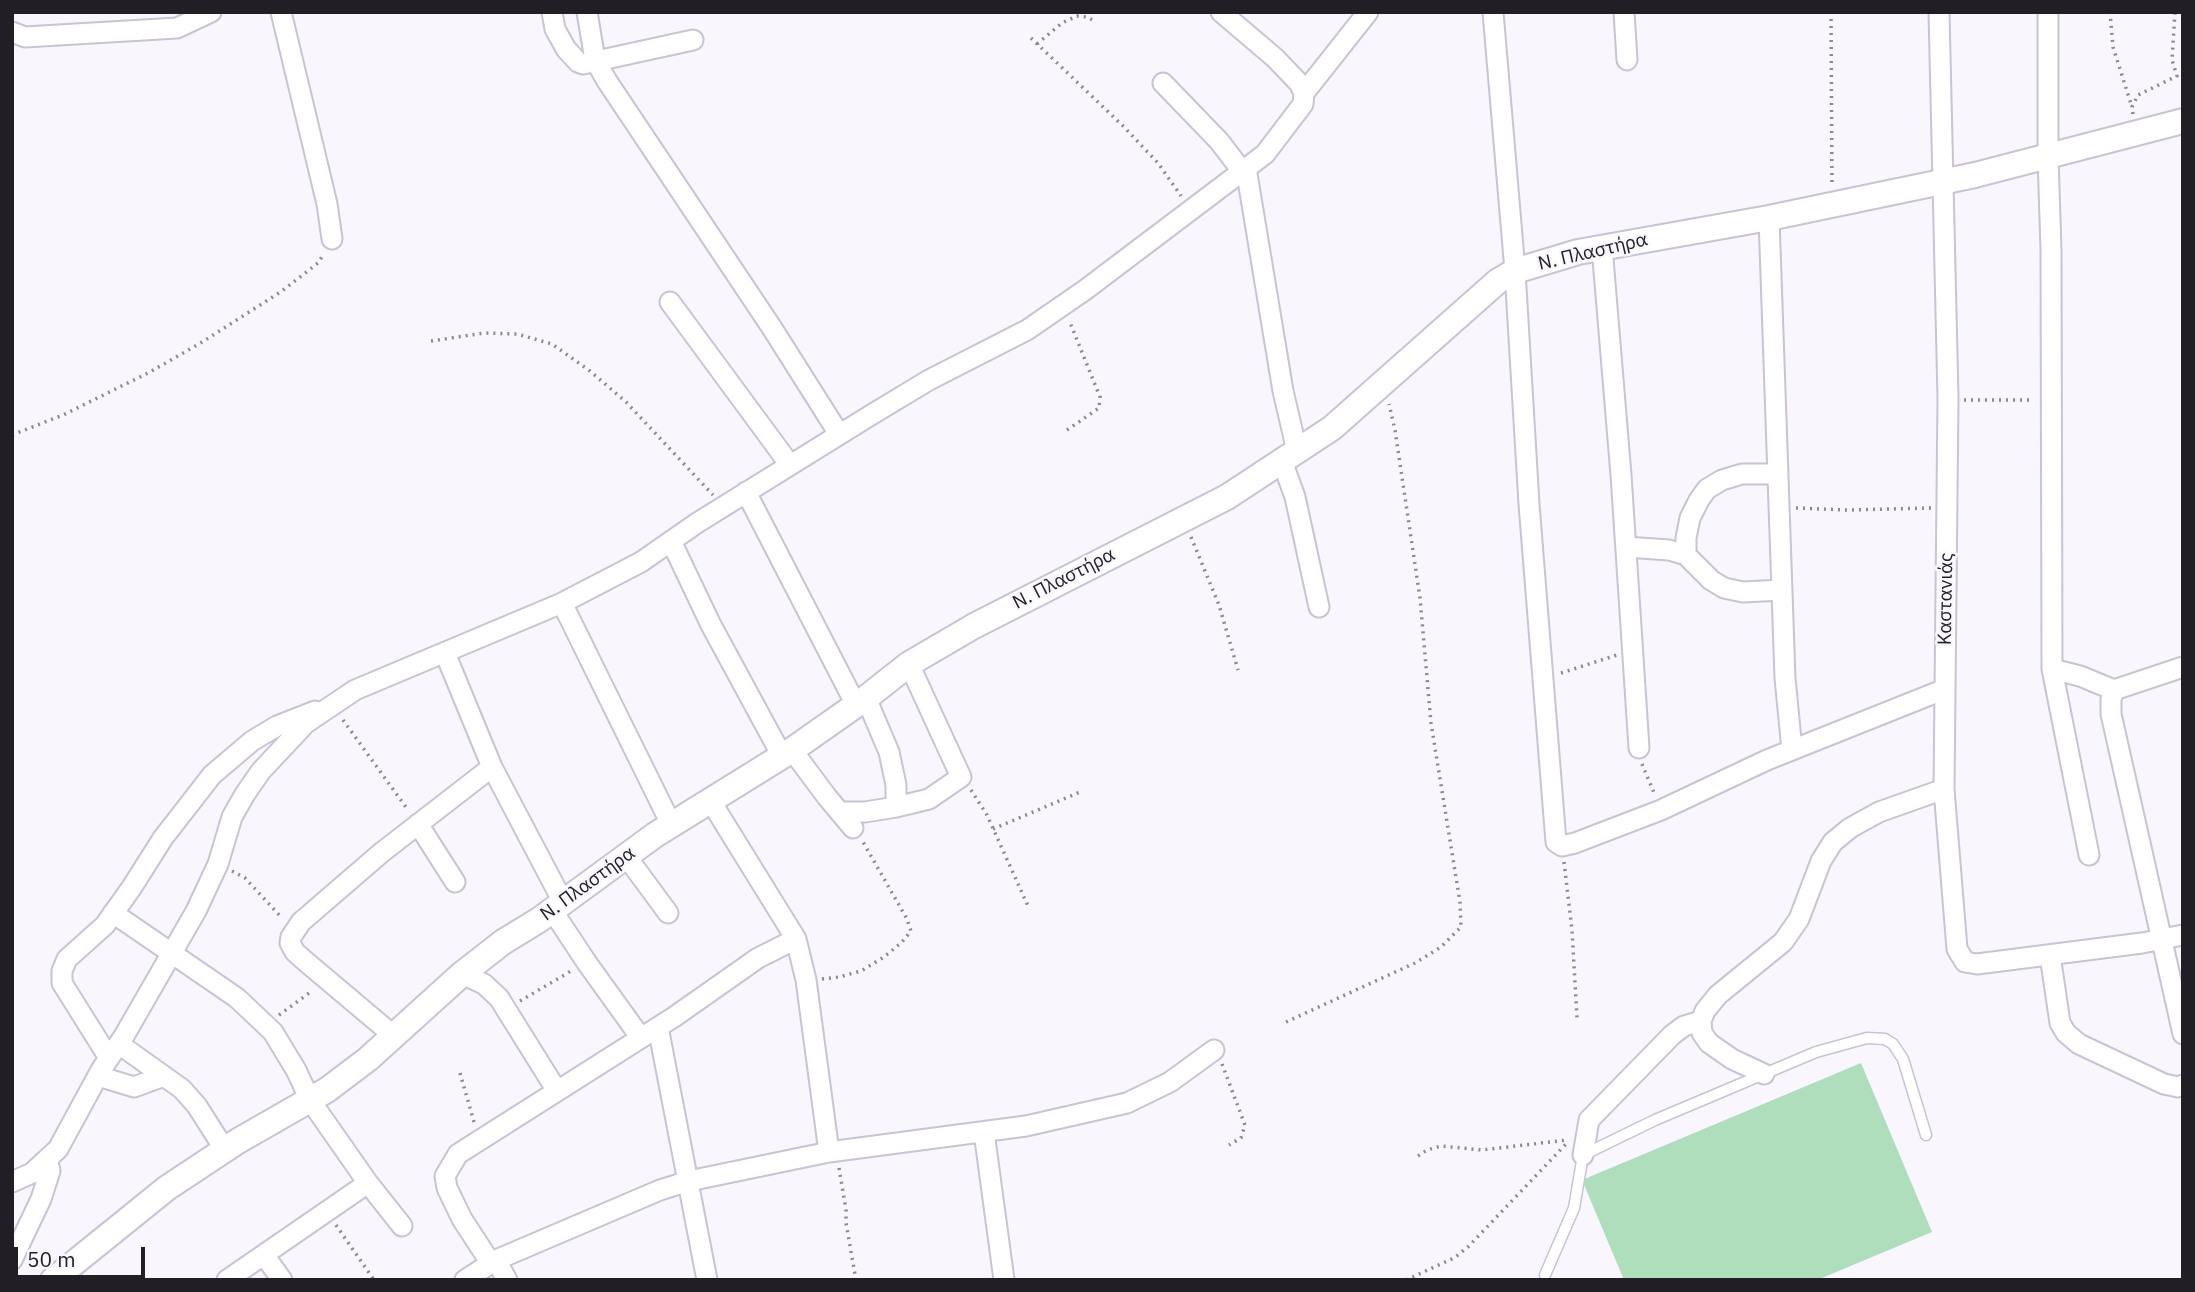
<!DOCTYPE html>
<html>
<head>
<meta charset="utf-8">
<style>
	body { margin:0 }
	#map { position:relative; width:2195px; height:1292px; overflow:hidden; background:#f9f6fe; font-family:"IBM Plex Sans",sans-serif }
	canvas { display:block }
	.frame { position:absolute; inset:0; border:14px solid #211e25; pointer-events:none }
	.scale { position:absolute; left:14px; top:1247px; width:131px; height:32px; box-sizing:border-box; border:4px solid #211e25; border-top:0; padding-left:9px; font-size:21px; line-height:24px; white-space:nowrap; color:#211e25; -webkit-text-stroke:5px #f9f6fe; paint-order:stroke }
</style>
</head>
<body>
<div id="map">
<canvas width="2195" height="1292"></canvas>
<div class="frame"></div>
<div class="scale">50 m</div>
</div>
<script>
const ctx = document.querySelector('canvas').getContext('2d');
ctx.lineJoin = 'round';
function paint(path, color) {
  ctx.fillStyle = color;
  ctx.fill(path, 'evenodd');
}
function toPath(rows) {
  const path = new Path2D();
  for (const r of rows) {
    path.moveTo(r[0], r[1]);
    for (let i = 2; i < r.length; i += 2) path.lineTo(r[i], r[i + 1]);
  }
  return path;
}
function trace(path, color, width, dash) {
  ctx.strokeStyle = color;
  ctx.lineWidth = width;
  ctx.lineCap = dash ? 'butt' : 'round';
  ctx.setLineDash(dash || []);
  ctx.stroke(path);
}
function drawText(font, color, halo, rows, align = 'center') {
  ctx.font = font + ' "IBM Plex Sans",sans-serif';
  ctx.lineWidth = 5;
  ctx.setLineDash([]);
  ctx.textBaseline = 'middle';
  ctx.strokeStyle = halo;
  ctx.fillStyle = color;
  for (const [text, x, y, turn = 0] of rows) {
    ctx.save();
    ctx.translate(x, y);
    ctx.rotate((+turn || 0) * Math.PI / 180);
    ctx.textAlign = isNaN(turn) ? turn : align;
    if (halo) ctx.strokeText(text, 0, 0);
    ctx.fillText(text, 0, 0);
    ctx.restore();
  }
}
paint(toPath([
	[1861,1063,1932,1232,1817,1280,1624,1280,1582,1180]
]), '#afdebd');
const service = toPath([
	[1545,1275,1574,1208,1583,1155,1655,1120,1816,1052,1867,1038,1885,1039,1893,1044,1903,1059,1926,1135]
]);
const minor = toPath([
	[281,12,327,204,332,239],
	[552,12,555,29,566,49,578,62,583,64,693,40],
	[587,12,595,60,607,81,772,328,839,434],
	[1221,12,1275,58,1299,83,1304,93],
	[1493,12,1515,271,1529,504,1556,842,1562,846,1575,843,1661,810,1767,760,1945,689],
	[1624,12,1627,60],
	[1939,12,1948,398,1944,789,1957,949,1965,962,1977,964,2142,943,2183,935],
	[2048,12,2048,156,2051,250,2052,669,2089,855],
	[12,32,25,37,177,28,211,12],
	[1163,83,1219,141,1242,171],
	[1246,168,1283,391,1297,451],
	[1769,218,1785,678,1792,750],
	[1602,247,1621,475,1639,748],
	[670,302,790,465],
	[1282,461,1295,497,1319,607],
	[746,492,856,705],
	[671,541,711,625,782,756],
	[1626,547,1669,550,1686,555,1711,580,1724,588,1743,592,1782,590],
	[1686,555,1686,538,1690,518,1699,500,1707,489,1722,480,1742,474,1778,474],
	[562,603,671,824],
	[445,653,492,767,563,902],
	[2052,669,2080,676,2114,690,2183,667],
	[2114,690,2111,699,2111,714,2183,1034],
	[866,698,889,752,896,785,896,807],
	[792,750,827,797,853,828],
	[710,800,796,939,806,980,829,1152],
	[840,812,865,812,896,807,929,799,961,777,909,664],
	[418,824,455,882],
	[626,856,668,913],
	[552,910,587,963,641,1038],
	[113,913,237,998,273,1032,296,1070,310,1100,368,1183,402,1226],
	[2050,955,2060,1023,2066,1033,2079,1044,2164,1084,2178,1087,2183,1085],
	[462,974,484,984,499,998,557,1091],
	[658,1027,707,1280],
	[394,1036,305,961,295,952,290,943,291,937,301,922,381,853,492,767],
	[119,1044,182,1089,197,1106,225,1150],
	[109,1058,62,983,62,971,67,959,105,925,132,887,163,838,212,775,252,741,277,726,315,711],
	[1764,1074,1732,1059,1709,1043,1702,1033,1701,1021,1705,1011,1718,995,1783,942,1799,919,1821,861,1833,842,1850,828,1879,812,1944,789],
	[98,1076,134,1087,164,1076],
	[984,1132,1004,1280],
	[1583,1155,1589,1120,1672,1035,1684,1026,1701,1021],
	[12,1182,32,1173,58,1149,101,1070,124,1036,196,911,218,864,232,817,245,794,261,771,306,723,355,690,562,603,641,562,697,523,871,415,929,380,1027,330,1085,290,1265,154,1303,104,1304,93,1368,12],
	[264,1255,282,1280],
	[12,1260,41,1199,50,1171,48,1161],
	[496,1260,507,1280],
	[490,1262,462,1219,447,1188,445,1176,458,1154,674,1017,758,958,796,939],
	[227,1280,368,1183],
	[465,1280,496,1260,660,1190,689,1181,829,1152,1026,1126,1127,1103,1170,1082,1214,1050]
]);
const tertiary = toPath([
	[53,1280,167,1188,238,1141,327,1090,368,1059,462,974,503,942,539,920,655,835,792,750,866,698,909,664,974,626,1227,497,1332,428,1498,281,1515,271,1578,252,1769,218,1975,175,2183,121]
]);
trace(service, '#cac2d6', 13);
trace(minor, '#cac2d6', 23);
trace(tertiary, '#cac2d6', 28);
trace(toPath([
	[1831,12,1832,185],
	[2110,12,2113,47,2132,107],
	[1031,38,1123,126,1158,163,1181,196],
	[1037,44,1062,23,1077,16,1087,17,1096,22],
	[2133,114,2132,107,2138,95,2177,76,2172,60,2175,12],
	[431,341,484,333,517,334,552,344,590,371,626,402,713,495],
	[1964,400,2033,400],
	[1067,430,1099,408,1100,397,1069,320],
	[12,435,63,415,148,373,199,344,282,291,318,263,323,255],
	[1796,508,1847,510,1931,508],
	[1191,537,1219,605,1238,670],
	[1561,673,1617,655],
	[343,720,408,810],
	[1642,764,1655,795],
	[971,790,987,815,1028,906],
	[993,829,1080,792],
	[1564,862,1572,930,1577,1018],
	[232,871,245,878,282,918],
	[822,979,839,977,861,971,884,957,902,942,911,931,907,919,863,842],
	[520,1001,571,971],
	[279,1015,312,991],
	[1286,1022,1415,963,1441,947,1461,927,1460,902,1431,723,1420,598,1395,430,1389,404],
	[1222,1064,1245,1125,1241,1138,1229,1145],
	[460,1073,474,1122],
	[1418,1156,1427,1150,1441,1146,1482,1150,1567,1140],
	[839,1168,846,1210,846,1223,856,1280],
	[336,1225,374,1280],
	[1406,1280,1454,1258,1468,1247,1566,1144]
]), '#8b888f', 3.5, [2, 5]);
trace(service, '#fff', 10);
trace(minor, '#fff', 19);
trace(tertiary, '#fff', 24);
drawText('19px', '#211e25', '#f9f6fe', [
	["Ν. Πλαστήρα",1593,252,-13],
	["Ν. Πλαστήρα",1064,579,-27],
	["Καστανιάς",1946,599,-89],
	["Ν. Πλαστήρα",588,884,-36]
]);
</script>
</body>
</html>
